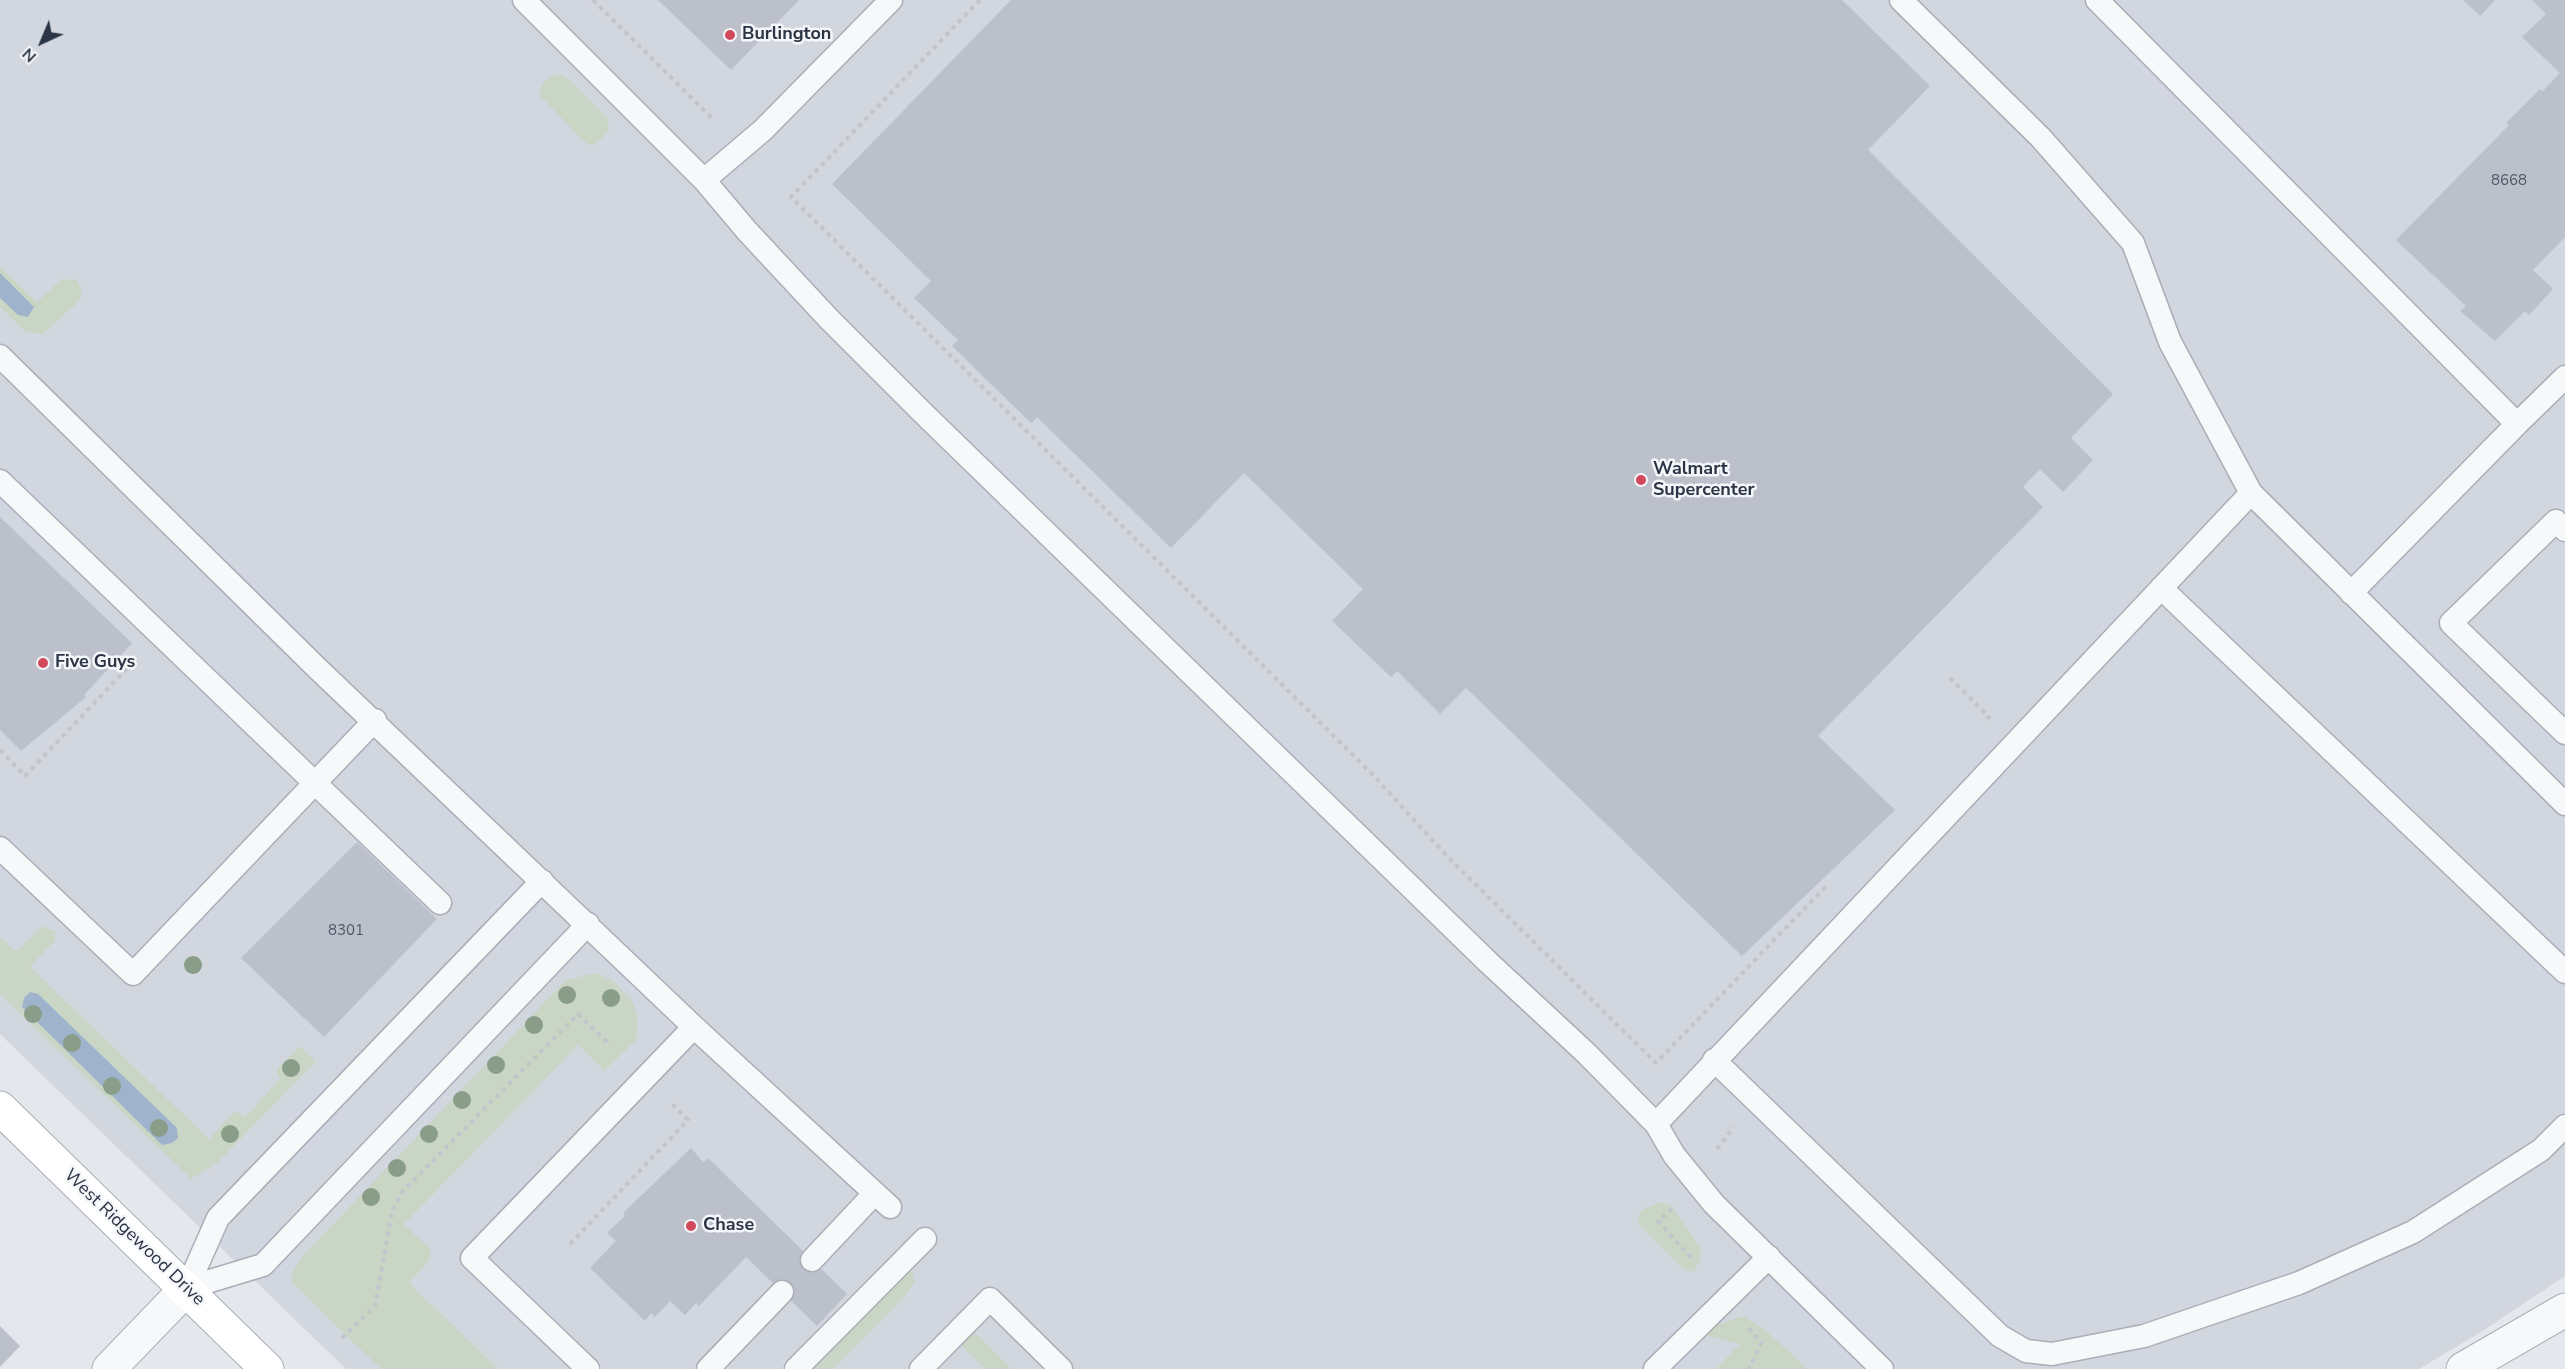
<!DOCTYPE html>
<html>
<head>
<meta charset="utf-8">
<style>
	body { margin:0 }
	#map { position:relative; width:2565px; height:1369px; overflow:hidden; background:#e4e7ec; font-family:"Nunito Sans",sans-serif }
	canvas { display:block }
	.north { position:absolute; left:12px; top:12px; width:60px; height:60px; -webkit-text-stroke:4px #f4f6f9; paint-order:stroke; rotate:224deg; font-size:16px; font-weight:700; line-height:24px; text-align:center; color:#2b3445 }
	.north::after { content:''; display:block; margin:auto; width:21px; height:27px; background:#2b3445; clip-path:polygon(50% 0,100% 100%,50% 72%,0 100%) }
</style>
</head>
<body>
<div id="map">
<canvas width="2565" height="1369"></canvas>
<div class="north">N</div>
</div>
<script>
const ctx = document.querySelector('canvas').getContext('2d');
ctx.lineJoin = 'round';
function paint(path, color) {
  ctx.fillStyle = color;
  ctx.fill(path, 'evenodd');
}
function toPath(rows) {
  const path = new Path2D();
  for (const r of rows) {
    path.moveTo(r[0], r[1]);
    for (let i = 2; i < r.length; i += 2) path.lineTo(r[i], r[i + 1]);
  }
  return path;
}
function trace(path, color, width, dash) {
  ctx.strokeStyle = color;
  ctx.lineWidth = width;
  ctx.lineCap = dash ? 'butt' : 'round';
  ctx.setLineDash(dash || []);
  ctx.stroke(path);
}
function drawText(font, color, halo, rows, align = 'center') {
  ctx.font = font + ' "Nunito Sans",sans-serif';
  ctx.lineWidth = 5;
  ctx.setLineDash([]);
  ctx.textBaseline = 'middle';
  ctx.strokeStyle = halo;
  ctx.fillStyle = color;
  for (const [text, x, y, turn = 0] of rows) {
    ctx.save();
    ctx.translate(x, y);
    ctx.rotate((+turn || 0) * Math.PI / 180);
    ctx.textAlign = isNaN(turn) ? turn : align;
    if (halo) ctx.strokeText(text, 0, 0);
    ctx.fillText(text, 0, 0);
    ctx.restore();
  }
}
paint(toPath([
	[0,0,2565,0,2565,1276,2481,1332,2419,1369,346,1369,0,1034]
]), '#d2d6de');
paint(toPath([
	[561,75,570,80,608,119,609,130,597,143,589,145,583,140,539,95,544,82,553,76],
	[0,267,37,302,62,279,77,280,82,293,79,301,43,334,25,332,0,307],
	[43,926,55,931,55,940,30,967,209,1139,233,1113,238,1112,245,1117,280,1079,277,1073,278,1068,300,1046,316,1061,218,1162,191,1179,0,994,0,937,16,952],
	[594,973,612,980,632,1001,638,1018,636,1040,604,1071,578,1045,404,1224,429,1248,431,1255,428,1262,409,1283,498,1369,381,1369,291,1282,294,1270,301,1258,565,981],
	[1660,1202,1673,1207,1700,1247,1701,1260,1693,1272,1684,1270,1639,1224,1638,1215,1641,1211],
	[912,1272,915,1281,903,1298,833,1369,803,1369,902,1273],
	[1743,1316,1766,1331,1808,1369,1716,1369,1740,1344,1702,1334,1705,1329],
	[967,1332,977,1335,1012,1369,985,1369,960,1344]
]), '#c9d6c5');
paint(toPath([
	[0,273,34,307,28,317,18,315,0,298],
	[30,992,38,994,177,1128,178,1138,172,1143,162,1145,22,1007,24,998]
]), '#9fb4cc');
paint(toPath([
	[658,0,799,0,731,70],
	[1011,0,1842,0,1930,86,1868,150,2113,394,2071,438,2093,460,2063,492,2040,469,2023,487,2043,507,1818,736,1895,810,1742,956,1466,688,1440,714,1397,671,1391,677,1332,621,1363,589,1244,473,1171,548,1037,417,1031,423,952,346,958,340,914,298,931,281,832,184],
	[2463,0,2495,0,2480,16],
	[2532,0,2565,0,2565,237,2533,270,2553,289,2529,315,2525,311,2495,341,2460,311,2466,306,2396,240,2509,125,2506,123,2540,89,2542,92,2560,73,2522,37,2546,14],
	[0,517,132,643,84,695,86,697,21,751,0,730],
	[357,842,437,919,324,1037,241,958],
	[691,1148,703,1162,708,1158,847,1294,817,1326,746,1257,699,1306,696,1303,685,1315,670,1301,655,1317,651,1313,645,1321,590,1268,616,1241,607,1233,625,1216,623,1213],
	[0,1326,20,1346,0,1367]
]), '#bbc0ca');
const service = toPath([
	[524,0,704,180,747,231,828,318,924,414,1489,963,1586,1053,1656,1124,1674,1155,1714,1204,1882,1369],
	[1901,0,2041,138,2133,243,2170,342,2251,493,2565,804],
	[2097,0,2517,424,2565,377],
	[704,180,763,130,891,0],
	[0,356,318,669,694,1027,890,1207],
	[0,481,440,903],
	[2565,530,2556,521,2451,623,2565,733],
	[2161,588,2565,972],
	[2351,593,2517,424],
	[0,848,133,974,375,720],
	[1714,1060,2000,1336,2026,1351,2052,1354,2144,1336,2299,1283,2413,1232,2541,1150,2565,1126],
	[1656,1124,2251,493],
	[812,1260,875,1193],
	[187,1288,263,1265,588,924],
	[187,1288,218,1218,542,881],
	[588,1369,472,1258,694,1027],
	[708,1369,782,1292],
	[796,1369,925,1239],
	[921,1369,990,1299,1061,1369],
	[1655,1369,1769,1257]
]);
const minor = toPath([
	[109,1369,187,1288]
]);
const tertiary = toPath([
	[2463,1369,2565,1310]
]);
const secondary = toPath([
	[0,1108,267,1369]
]);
trace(service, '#a9aeb7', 25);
trace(minor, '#a9aeb7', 35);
trace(tertiary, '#a9aeb7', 35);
trace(secondary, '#a9aeb7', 35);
trace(toPath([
	[593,0,712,118],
	[980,0,791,197,1372,774,1448,857,1656,1063,1828,884],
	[1950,678,1989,717,1987,719],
	[0,750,25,776,136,659],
	[1717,1149,1732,1129,1730,1127],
	[1672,1209,1658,1221,1694,1261],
	[570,1244,688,1120,671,1103],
	[1749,1328,1761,1343,1749,1369],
	[342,1338,375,1306,392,1212,401,1193,578,1014,611,1046]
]), '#c2c5cb', 4, [4.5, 4.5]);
trace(service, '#f7f8fa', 22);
trace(minor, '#f7f8fa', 33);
trace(tertiary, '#f7f8fa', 33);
trace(secondary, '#fff', 33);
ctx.fillStyle = '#899d89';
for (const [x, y] of [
	[193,965],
	[567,995],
	[611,998],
	[33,1014],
	[534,1025],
	[72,1043],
	[496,1065],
	[291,1068],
	[112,1086],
	[462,1100],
	[159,1128],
	[230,1134],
	[429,1134],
	[397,1168],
	[371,1197]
]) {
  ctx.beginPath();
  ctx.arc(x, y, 9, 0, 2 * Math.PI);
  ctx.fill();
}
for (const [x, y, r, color] of [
	[730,35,6,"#d1495b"],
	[1641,480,6,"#d1495b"],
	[43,663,6,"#d1495b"],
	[691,1226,6,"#d1495b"]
]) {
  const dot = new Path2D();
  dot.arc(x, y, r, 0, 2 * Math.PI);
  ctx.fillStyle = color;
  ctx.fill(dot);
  trace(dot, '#f4f6f9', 2);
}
drawText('15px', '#4f5766', null, [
	["8668",2509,181],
	["8301",346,931]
]);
drawText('bold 18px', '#2b3445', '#f4f6f9', [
	["Burlington",742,35],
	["Walmart",1653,470],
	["Supercenter",1653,491],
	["Five Guys",55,663],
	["Chase",703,1226]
], 'left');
drawText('18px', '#2b3445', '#f4f6f9', [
	["West Ridgewood Drive",134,1238,44]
]);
</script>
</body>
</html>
